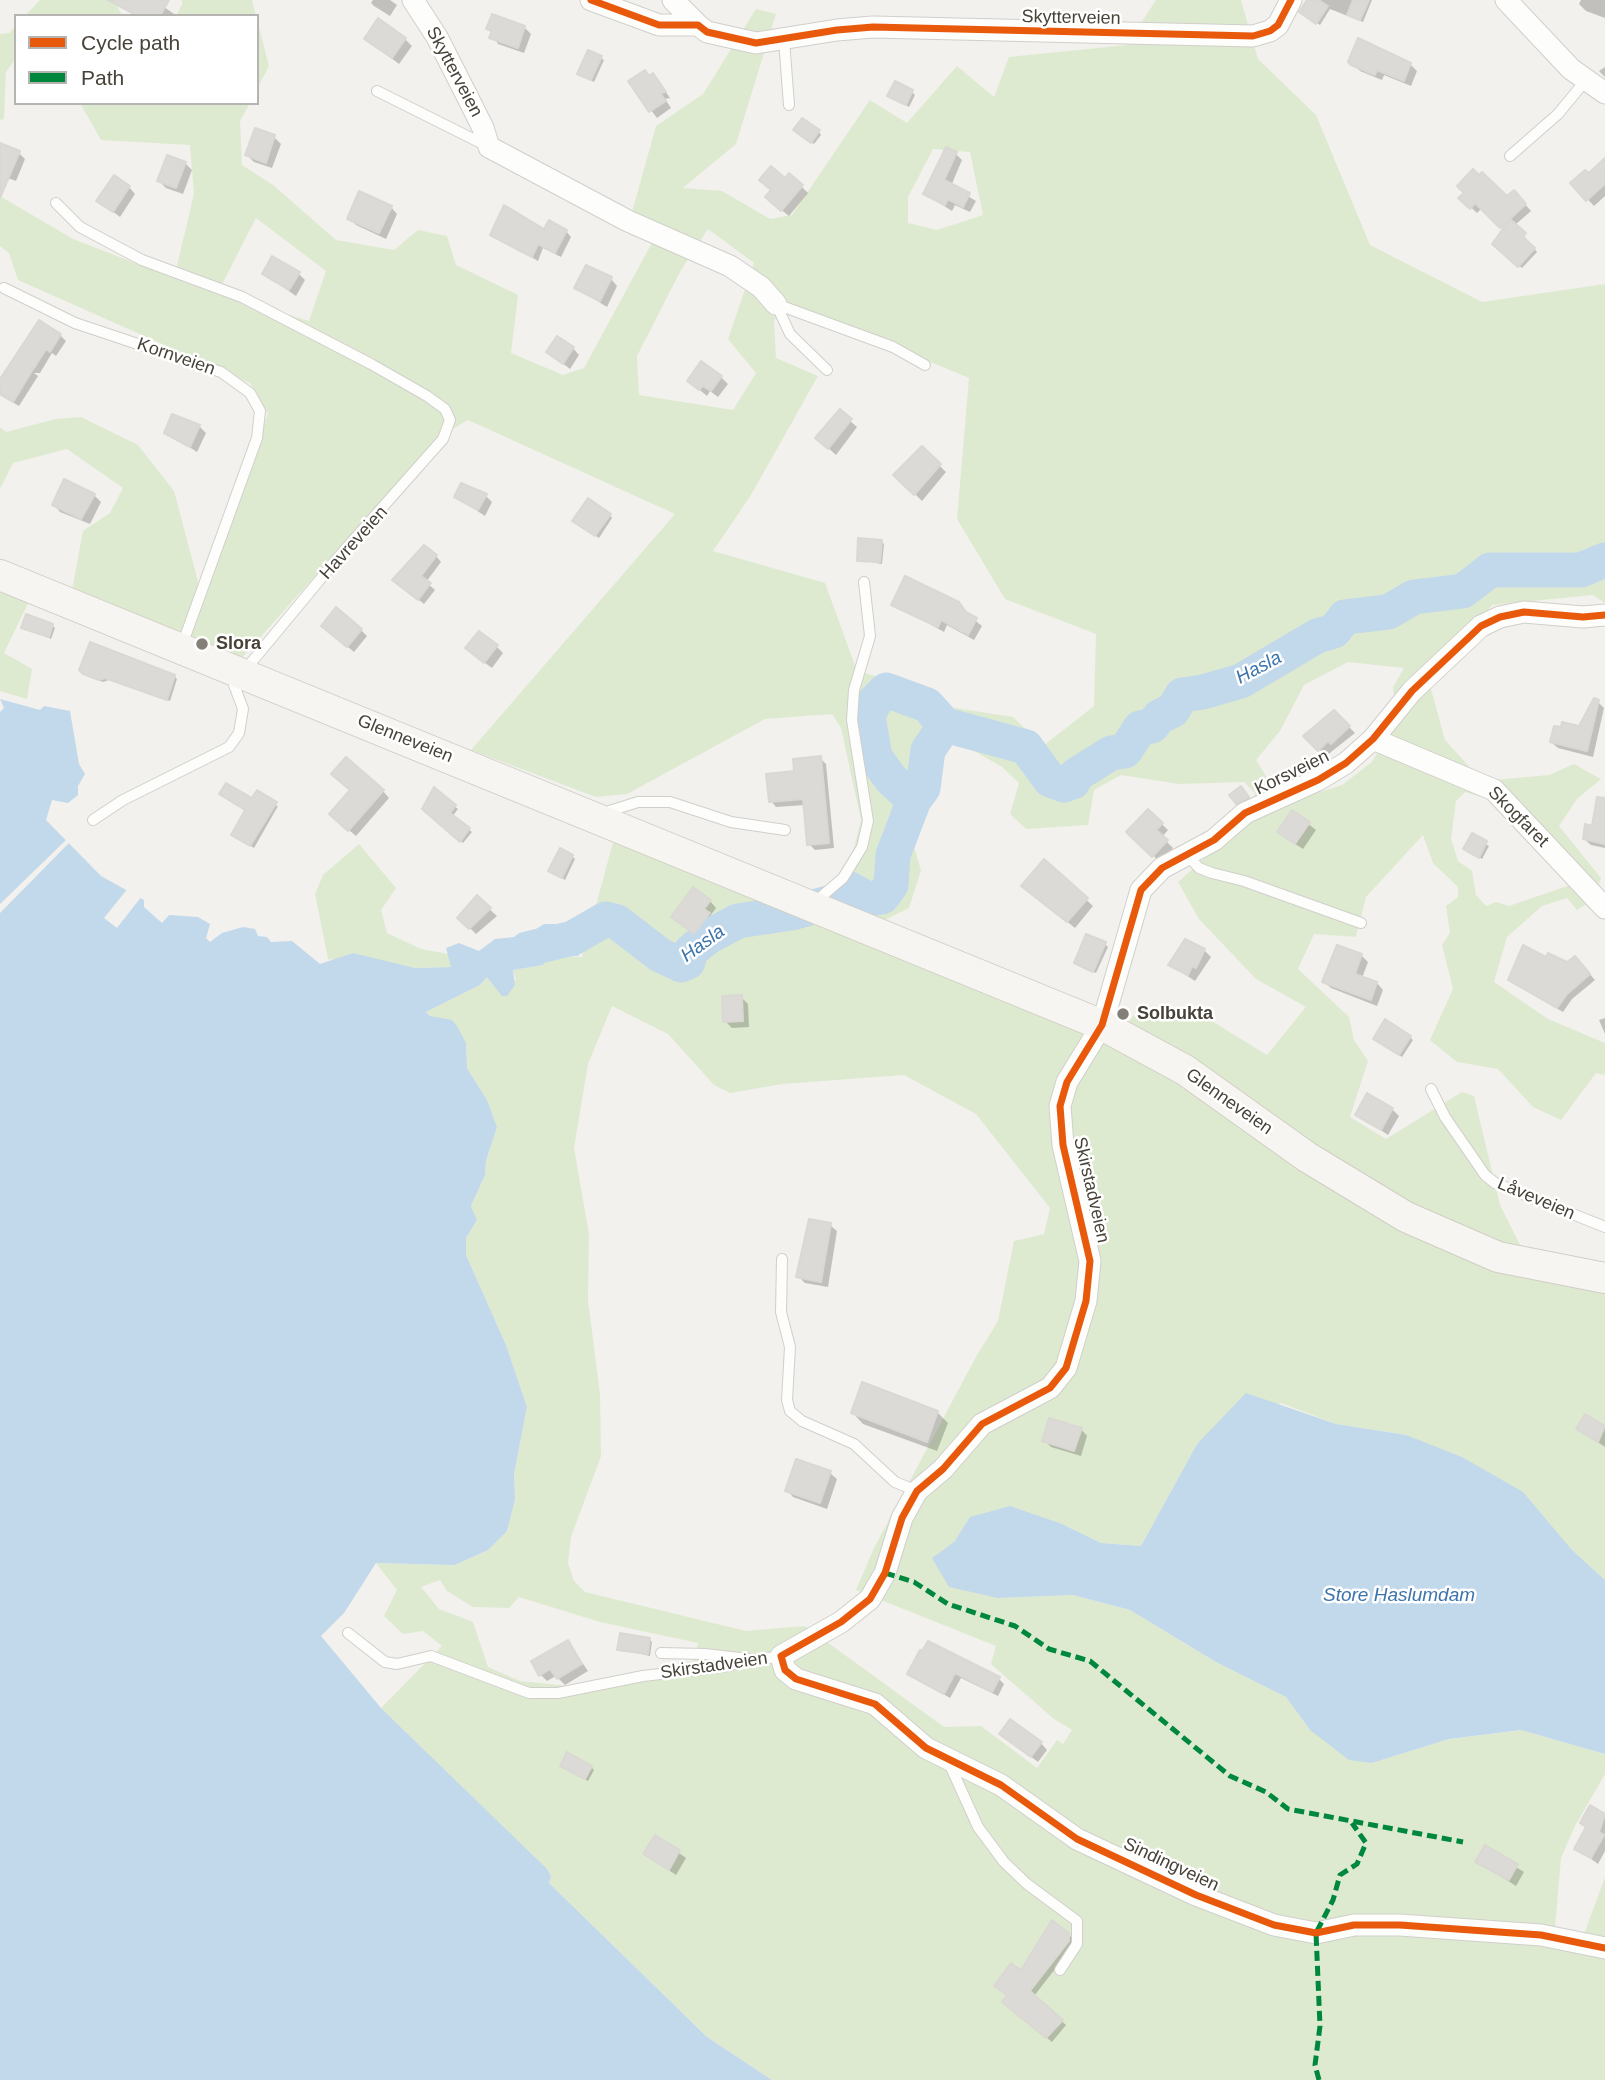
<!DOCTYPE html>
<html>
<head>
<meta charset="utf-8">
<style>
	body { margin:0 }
	#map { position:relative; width:1605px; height:2080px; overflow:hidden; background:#f2f1ed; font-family:Helvetica,sans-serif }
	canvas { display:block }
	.legend { position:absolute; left:14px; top:14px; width:245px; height:91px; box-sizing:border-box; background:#fff; border:2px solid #b6b4b0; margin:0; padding:9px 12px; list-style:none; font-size:21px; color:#484339 }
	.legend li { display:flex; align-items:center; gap:14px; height:35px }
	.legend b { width:35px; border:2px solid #b6b4b0 }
</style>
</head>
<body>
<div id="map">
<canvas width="1605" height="2080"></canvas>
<ul class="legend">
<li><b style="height:9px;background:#e8590c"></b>Cycle path</li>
<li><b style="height:9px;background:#00873e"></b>Path</li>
</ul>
</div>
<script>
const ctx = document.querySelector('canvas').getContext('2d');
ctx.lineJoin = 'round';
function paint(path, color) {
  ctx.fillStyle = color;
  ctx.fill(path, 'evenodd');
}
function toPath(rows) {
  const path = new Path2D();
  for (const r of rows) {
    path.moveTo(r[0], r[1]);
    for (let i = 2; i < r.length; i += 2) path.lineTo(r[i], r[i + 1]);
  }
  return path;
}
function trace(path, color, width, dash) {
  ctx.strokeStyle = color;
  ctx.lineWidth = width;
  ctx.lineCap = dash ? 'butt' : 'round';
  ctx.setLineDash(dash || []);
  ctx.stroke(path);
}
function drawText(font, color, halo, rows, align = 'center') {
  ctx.font = font + ' Helvetica,sans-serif';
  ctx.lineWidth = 5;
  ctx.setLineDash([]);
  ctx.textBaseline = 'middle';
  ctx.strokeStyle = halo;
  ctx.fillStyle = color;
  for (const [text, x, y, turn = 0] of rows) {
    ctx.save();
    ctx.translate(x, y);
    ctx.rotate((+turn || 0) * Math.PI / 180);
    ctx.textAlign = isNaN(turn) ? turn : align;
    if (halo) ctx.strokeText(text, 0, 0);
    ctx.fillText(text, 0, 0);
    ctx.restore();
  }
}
paint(toPath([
	[40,0,118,0,116,5,123,16,25,16],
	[181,0,252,0,256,16,176,16,183,2],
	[1156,0,1241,0,1258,59,1316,115,1370,245,1482,302,1605,284,1605,603,1593,595,1492,605,1429,682,1445,740,1473,771,1494,780,1549,775,1574,764,1601,779,1577,799,1559,826,1601,878,1597,890,1590,902,1577,910,1567,898,1542,906,1507,937,1494,982,1548,1019,1605,1043,1605,1075,1596,1073,1561,1120,1533,1107,1498,1069,1457,1062,1430,1040,1453,989,1442,945,1450,933,1446,906,1458,897,1458,887,1433,863,1423,835,1366,897,1356,937,1314,934,1298,969,1349,1017,1354,1040,1368,1061,1350,1117,1386,1139,1462,1092,1474,1096,1500,1205,1522,1249,1605,1290,1605,1580,1571,1549,1406,1435,1336,1424,1281,1403,1197,1444,1141,1546,1101,1543,1062,1524,970,1517,954,1542,998,1598,1073,1595,1130,1610,1216,1662,1286,1697,1310,1730,1372,1763,1449,1739,1521,1730,1605,1754,1605,1774,1575,1826,1561,1858,1555,1928,1584,1934,1605,1877,1605,2080,772,2080,707,2037,549,1883,551,1876,546,1869,381,1708,442,1646,423,1631,403,1634,384,1616,397,1590,376,1563,455,1565,488,1550,507,1531,515,1500,514,1474,527,1407,506,1345,466,1255,466,1238,477,1220,471,1206,485,1175,486,1161,497,1127,487,1100,467,1068,466,1043,426,1012,480,985,488,976,495,985,516,980,513,970,543,965,547,957,582,957,615,835,1116,1040,1133,1016,1189,1007,1267,1055,1306,1007,1256,979,1199,919,1178,882,1249,819,1255,793,1244,782,1179,784,1121,775,1094,790,1088,825,1026,829,1010,814,1019,783,1002,767,950,737,937,755,913,843,921,870,909,908,883,921,835,900,850,864,861,820,841,728,832,714,765,719,627,794,596,797,471,750,675,514,468,420,439,437,240,660,72,590,83,531,110,513,123,488,67,449,13,463,0,489,0,427,6,432,56,419,81,417,138,445,174,491,203,600,268,414,250,383,18,280,9,253,0,246,0,196,73,239,174,278,194,194,190,145,101,140,80,103,250,103,240,121,242,165,273,185,336,240,394,250,418,230,447,236,456,265,518,295,511,353,563,375,584,368,660,228,632,212,656,126,703,94,756,9,776,14,736,144,683,188,722,191,770,219,792,215,870,100,907,123,957,66,994,97,1009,57,1127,45],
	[933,149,970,152,983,215,937,230,908,223,908,197],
	[256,218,326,271,309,321,217,294],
	[708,229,754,263,728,339,756,373,733,410,639,395,637,356,681,270],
	[794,305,969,378,957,519,1005,599,1096,634,1094,706,1043,746,1013,717,949,707,883,678,857,671,825,583,713,551,751,495,818,376,776,358,774,320],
	[1348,662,1404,668,1393,687,1396,720,1372,762,1342,785,1283,804,1256,760,1280,731,1304,685],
	[1465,792,1525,810,1576,883,1509,906,1496,902,1486,906,1476,895,1472,871,1458,861,1451,839,1456,801],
	[612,1006,668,1034,714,1085,730,1093,782,1084,904,1075,976,1114,1050,1208,1044,1234,1014,1241,998,1321,977,1355,874,1548,856,1590,996,1646,991,1664,1054,1719,1072,1730,1063,1744,1057,1740,1037,1768,981,1726,944,1727,805,1626,746,1631,585,1592,574,1581,568,1563,571,1537,601,1456,600,1394,588,1300,589,1234,574,1148,588,1064],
	[440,1580,447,1591,473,1607,509,1608,519,1597,600,1622,698,1643,693,1661,569,1686,520,1681,488,1667,473,1622,439,1609,421,1587],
	[257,19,269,66,257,89],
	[16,26,16,58,6,72,4,119,0,120,0,34,9,33],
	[0,583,31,597,4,653,32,669,27,699,0,691],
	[359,844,396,888,381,910,387,933,421,949,448,954,451,967,415,968,349,954,337,960,328,959,315,894,323,875]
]), '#deead0');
paint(toPath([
	[0,699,40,710,44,706,70,711,79,764,85,774,78,786,78,795,68,803,52,800,46,820,101,876,144,900,144,907,162,923,169,915,198,917,210,924,206,938,210,942,222,933,243,927,255,929,258,936,267,937,271,942,292,941,320,964,353,953,415,968,451,967,446,948,459,943,479,951,495,939,525,936,544,924,560,924,573,938,579,956,547,957,543,965,513,970,515,985,507,996,502,996,487,977,480,985,426,1012,430,1016,452,1020,457,1026,466,1043,467,1068,487,1100,497,1127,486,1161,485,1175,471,1206,477,1220,466,1238,466,1255,506,1345,527,1407,514,1474,515,1500,507,1531,488,1550,455,1565,376,1563,344,1613,321,1636,381,1708,547,1869,551,1876,549,1883,707,2037,772,2080,0,2080,0,712,4,708],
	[1246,1393,1336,1424,1406,1435,1462,1457,1523,1492,1571,1549,1605,1580,1605,1754,1521,1730,1449,1739,1372,1763,1349,1760,1310,1730,1286,1697,1216,1662,1130,1610,1073,1595,998,1598,949,1587,932,1558,954,1542,970,1517,1010,1506,1062,1524,1101,1543,1141,1546,1197,1444]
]), '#c2d8eb');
paint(toPath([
	[67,839,70,842,0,913,0,904],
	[128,888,142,896,117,928,104,918]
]), '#f2f1ed');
paint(toPath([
	[140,0,154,0,177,16,137,16,134,12],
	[373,0,390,0,397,5,390,16,374,6,371,3],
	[1310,0,1319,3,1321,0,1372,0,1363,22,1330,9,1320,25,1304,15],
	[1581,0,1605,0,1605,18,1586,11,1579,4],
	[524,27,531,34,524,53,498,44,488,28],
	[366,39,405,39,412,46,399,64],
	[601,58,604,60,594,82,579,73],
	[1350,61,1410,64,1417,71,1411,86,1384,75,1382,80,1360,71],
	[1605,67,1605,77,1599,71],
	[650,77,659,82,670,98,665,99,671,108,657,118,630,82],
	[912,92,915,95,909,107,890,96],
	[819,132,821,135,814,144,798,133],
	[274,137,281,144,272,168,254,162,247,155],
	[0,145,19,153,25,159,16,181,0,175],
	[956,154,962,160,951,186,976,201,970,212,955,205,952,211,925,194],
	[185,163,192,170,183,194,166,188,159,181],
	[1605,168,1605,196,1594,206,1572,183],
	[801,186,808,193,789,216,774,204],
	[129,187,135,194,120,217,99,201],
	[1514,192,1531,211,1515,225,1537,252,1522,268,1495,244,1504,229,1482,208,1477,213,1461,198,1507,199],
	[391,207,397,214,386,239,356,225,349,218],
	[566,231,571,237,561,257,543,248,538,261,493,235],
	[298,273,305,280,296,296,264,274],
	[611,279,617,286,607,307,576,288],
	[60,335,66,341,56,356,52,353,40,373,34,373,38,376,19,406,0,395,0,378],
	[573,348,579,355,570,369,548,352],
	[721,377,728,384,718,397,710,391,707,396,689,381],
	[840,412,857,427,836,455,824,444],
	[199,426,206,433,197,452,166,432],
	[922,449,946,472,922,501,896,475],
	[94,495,101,502,90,524,60,512,54,505],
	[486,496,492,502,485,516,456,497],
	[610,515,612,518,599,538,577,523],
	[881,541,884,544,882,564,859,560],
	[436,556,441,562,426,582,435,590,424,604,400,585],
	[893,604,968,615,982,626,974,640,947,625,944,632],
	[52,625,55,628,51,639,23,627],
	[361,630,367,636,354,652,330,632],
	[496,646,503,653,492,668,474,655],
	[81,670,174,676,177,679,170,701,109,680,103,682,88,676],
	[1598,702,1604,708,1593,757,1558,748,1551,742,1580,728],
	[1334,712,1355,733,1326,756,1305,736],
	[820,758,826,764,834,848,815,850,809,844,805,805,776,807,771,801,796,773],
	[434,790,458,809,452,817,472,832,463,843,425,809],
	[383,791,389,798,356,836,338,821],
	[1244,791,1251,800,1240,806,1237,803],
	[253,800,278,806,254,848,236,837],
	[1148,811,1168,830,1162,837,1173,848,1160,862,1128,832],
	[1293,812,1316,830,1303,849,1286,838],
	[1605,819,1605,848,1591,845,1584,839],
	[1473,836,1489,846,1482,859,1465,849],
	[572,856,575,859,565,880,551,871],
	[1044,861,1093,906,1075,928,1030,892],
	[477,898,497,916,476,934,459,917],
	[710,901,716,908,710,916,715,921,702,939,673,917],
	[1105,944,1108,947,1096,973,1076,963],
	[1204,950,1211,957,1195,981,1170,965],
	[1361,955,1368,962,1362,978,1377,983,1383,990,1377,1006,1331,988,1324,982],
	[1547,959,1567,964,1580,963,1595,980,1572,999,1563,1012,1510,980],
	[741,997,748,1004,749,1027,732,1028,725,1021],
	[1605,1018,1605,1034,1599,1020],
	[1410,1037,1413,1040,1402,1057,1378,1041],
	[1392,1109,1399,1116,1388,1135,1357,1114],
	[830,1225,837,1231,828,1287,805,1283,798,1276],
	[937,1412,948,1423,937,1451,863,1424,853,1413],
	[1585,1417,1605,1428,1605,1447,1578,1429],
	[1081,1429,1087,1436,1081,1456,1051,1447,1044,1440],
	[830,1473,837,1479,827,1509,793,1497,787,1490],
	[650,1640,652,1642,650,1656,619,1649],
	[568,1642,588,1671,565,1685,556,1676,547,1681,541,1675],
	[920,1652,998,1678,1004,1684,998,1696,961,1678,950,1698,909,1674],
	[1001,1734,1041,1743,1047,1750,1038,1762],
	[591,1767,594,1770,588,1781,565,1768],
	[1590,1808,1605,1816,1605,1851,1598,1864,1576,1848,1587,1828],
	[656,1837,686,1858,676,1875,645,1854],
	[1485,1848,1524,1872,1516,1886,1478,1862],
	[1068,1934,1073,1939,1073,1946,1034,1996,1066,2025,1052,2042,1009,2007,1009,1996,1021,1973]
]), '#0003');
trace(toPath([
	[914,800,891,779,875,757,868,716,875,701,886,690,927,705,945,725],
	[527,949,573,938,606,919,617,922,660,955,681,965,688,962,691,951,708,937,738,921,791,913,840,900,850,889,868,899,882,897,891,885,893,855,914,800,923,788,928,750,945,725,1026,747,1050,780,1064,785,1073,782,1076,775,1111,753,1125,751,1140,728,1152,726,1159,717,1173,710,1182,695,1203,692,1241,681,1317,636,1334,631,1345,617,1388,612,1414,597,1463,591,1490,570,1581,570,1605,560]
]), '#c2d8eb', 35);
const building = toPath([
	[108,0,169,0,160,16,138,16,108,0],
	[1307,0,1318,0,1328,6,1316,24,1299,12,1307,0],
	[1353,0,1369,0,1360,20,1347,15,1353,0],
	[492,14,525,26,518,48,489,38,492,31,486,29,492,14],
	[378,18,406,38,392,58,364,39,378,18],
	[1358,38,1411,63,1404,81,1377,70,1375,75,1351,65,1348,62,1358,38],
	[588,50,602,56,591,80,577,74,588,50],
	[645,70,649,76,653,73,666,92,660,93,666,101,649,112,628,81,645,70],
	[895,81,913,90,906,105,887,96,895,81],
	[802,118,820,130,811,143,793,130,802,118],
	[255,128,275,135,266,163,245,155,255,128],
	[0,143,20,151,0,198,0,143],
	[946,147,957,152,944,180,970,193,963,207,948,199,945,205,923,194,946,147],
	[167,155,186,162,176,188,157,181,167,155],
	[1605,158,1605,184,1586,201,1570,183,1585,170,1589,173,1605,158],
	[771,166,785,178,789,173,803,185,781,211,765,197,771,190,759,180,771,166],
	[1473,169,1479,175,1482,172,1507,196,1514,190,1526,204,1500,228,1475,203,1470,209,1458,198,1464,193,1457,186,1473,169],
	[114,175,130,186,113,212,96,201,114,175],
	[359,191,392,206,379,233,347,219,359,191],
	[504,205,544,229,549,220,567,230,555,253,538,244,532,257,490,235,504,205],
	[1510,219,1526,233,1523,237,1535,248,1518,267,1492,244,1510,219],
	[272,256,300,272,289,290,262,274,272,256],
	[586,265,612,277,600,301,574,288,586,265],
	[39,320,61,334,50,352,46,349,34,368,30,368,33,369,13,402,0,394,0,379,39,320],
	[557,336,574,347,563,364,546,352,557,336],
	[701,361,722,376,711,391,703,386,699,390,687,381,701,361],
	[840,409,852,419,828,449,815,438,840,409],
	[172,414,200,425,190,447,164,433,172,414],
	[922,446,941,464,914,495,893,475,922,446],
	[64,479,95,494,81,519,52,505,64,479],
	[461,483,487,494,478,510,454,497,461,483],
	[588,498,611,514,595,536,572,521,588,498],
	[858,538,882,540,880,562,857,561,858,538],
	[424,545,437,555,421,576,431,583,418,600,392,580,424,545],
	[905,576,959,602,966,612,977,618,968,635,941,620,938,627,891,605,905,576],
	[336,607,362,629,347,647,321,626,336,607],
	[26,614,53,624,49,637,21,628,26,614],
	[479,631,498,645,484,663,465,648,479,631],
	[90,642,175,675,167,700,105,678,99,680,83,674,79,670,90,642],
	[1594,698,1599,700,1587,751,1550,742,1554,726,1561,727,1562,722,1579,726,1594,698],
	[1334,710,1350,726,1331,744,1328,741,1318,751,1303,736,1334,710],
	[821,756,829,843,807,845,803,799,769,802,766,774,794,771,793,759,821,756],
	[346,757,384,790,348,831,329,814,350,790,331,774,346,757],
	[226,783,252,798,257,790,277,802,250,846,231,835,245,810,219,794,226,783],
	[1241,786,1249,797,1236,804,1229,795,1241,786],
	[434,787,456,805,450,813,470,828,460,842,422,809,434,787],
	[1597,797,1605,798,1605,844,1583,839,1585,824,1592,826,1597,797],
	[1148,809,1163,823,1156,830,1168,840,1152,857,1126,832,1148,809],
	[1292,810,1310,822,1295,844,1277,832,1292,810],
	[1472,833,1487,841,1479,858,1463,849,1472,833],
	[560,848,573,855,562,878,548,871,560,848],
	[1044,859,1088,898,1067,922,1021,886,1044,859],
	[693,887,711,900,704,909,710,913,694,934,671,917,693,887],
	[477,895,491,908,469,929,457,918,477,895],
	[1086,934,1106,942,1093,972,1074,963,1086,934],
	[1185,939,1205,949,1196,968,1192,966,1188,975,1168,965,1185,939],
	[1337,945,1362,954,1355,974,1377,982,1371,1000,1322,982,1337,945],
	[1523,945,1546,957,1548,953,1567,962,1575,956,1590,974,1567,994,1557,1008,1508,980,1523,945],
	[742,995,743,1021,723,1022,722,996,742,995],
	[1385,1019,1411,1036,1399,1055,1373,1039,1385,1019],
	[1367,1093,1393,1108,1381,1130,1355,1115,1367,1093],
	[809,1219,831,1223,821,1282,796,1277,809,1219],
	[862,1382,938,1411,927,1442,851,1413,862,1382],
	[1585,1414,1605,1426,1598,1442,1576,1429,1585,1414],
	[1049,1418,1082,1428,1074,1451,1042,1441,1049,1418],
	[796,1459,831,1471,820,1503,785,1491,796,1459],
	[620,1633,650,1638,648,1654,617,1650,620,1633],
	[568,1640,582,1664,557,1679,550,1669,539,1676,531,1661,568,1640],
	[928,1641,1000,1677,992,1692,955,1673,944,1694,907,1674,920,1650,922,1651,928,1641],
	[1010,1719,1042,1742,1031,1757,999,1734,1010,1719],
	[567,1752,592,1766,585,1779,560,1766,567,1752],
	[1590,1805,1605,1814,1599,1832,1604,1835,1591,1858,1574,1849,1586,1827,1580,1823,1590,1805],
	[655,1835,680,1850,669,1870,643,1854,655,1835],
	[1485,1845,1518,1864,1509,1880,1475,1862,1485,1845],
	[1052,1920,1069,1933,1069,1941,1030,1991,1063,2020,1046,2038,1002,2002,1007,1995,994,1986,1011,1963,1021,1970,1052,1920]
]);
paint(building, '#dcdad6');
trace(building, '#dad8d3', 2);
const service = toPath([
	[784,40,789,105],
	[377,91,489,147],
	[1510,156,1558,114,1586,80],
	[56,203,80,227,142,260,242,297,371,364,427,396,445,409,450,420,443,439,342,553,250,664,246,674],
	[4,288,75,323,221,372,250,393,260,411,257,438,181,648],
	[776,304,893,347,925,365],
	[776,304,790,334,827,370],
	[604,817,606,812,638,802,670,802,731,822,785,830],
	[93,820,123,800,229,747,239,733,243,709,230,674],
	[1189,857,1199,868,1212,873,1244,881,1361,923],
	[815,902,843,878,862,847,868,821,852,720,854,690,870,636,864,582],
	[1431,1089,1445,1117,1485,1175,1495,1183,1605,1227],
	[782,1259,781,1312,790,1347,787,1400,790,1411,802,1421,854,1444,895,1482,917,1491],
	[348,1633,385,1662,397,1664,431,1656,529,1693,558,1693,643,1676,729,1666,745,1659],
	[661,1653,705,1654,757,1660,781,1656],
	[949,1763,978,1827,1004,1862,1027,1884,1077,1921,1077,1944,1060,1970]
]);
const minor = toPath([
	[413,0,437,37,466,94,483,128,489,147,628,221,730,266,761,287,776,304],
	[591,0,659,25,698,25,707,32,756,43,837,30,873,27,1253,36,1270,31,1278,25,1291,0],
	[673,0,698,25],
	[1506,0,1571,69,1605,93],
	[1605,615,1583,617,1524,612,1500,617,1481,626,1412,691,1373,739,1346,763,1318,780,1245,813,1214,840,1162,868,1141,890,1102,1025,1067,1082,1060,1106,1063,1145,1090,1261,1086,1301,1066,1368,1050,1388,982,1424,943,1469,917,1491,902,1518,885,1573,870,1599,841,1622,781,1656,785,1670,796,1679,875,1704,926,1748,1001,1785,1077,1839,1196,1895,1274,1925,1316,1933,1354,1925,1400,1925,1541,1935,1605,1948],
	[1373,739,1494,790,1605,908]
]);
const secondary = toPath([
	[0,575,1102,1025,1185,1070,1307,1157,1406,1217,1498,1257,1605,1278]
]);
trace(service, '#d0cfcb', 12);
trace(minor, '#d0cfcb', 23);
trace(secondary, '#d0cec5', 32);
trace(service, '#fdfdfc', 10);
trace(minor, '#fdfdfc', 21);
trace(secondary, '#f6f5f1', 30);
trace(toPath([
	[885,1573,914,1582,948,1604,1015,1626,1049,1649,1090,1661,1230,1776,1266,1792,1288,1809,1463,1842],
	[1319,2080,1315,2065,1320,2026,1316,1933,1333,1900,1340,1875,1357,1864,1366,1843,1352,1823]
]), '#00873e', 5, [10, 5]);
trace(toPath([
	[591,0,659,25,698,25,707,32,756,43,837,30,873,27,1253,36,1270,31,1278,25,1291,0],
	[1605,615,1583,617,1524,612,1500,617,1481,626,1412,691,1373,739,1346,763,1318,780,1245,813,1214,840,1162,868,1141,890,1102,1025,1067,1082,1060,1106,1063,1145,1090,1261,1086,1301,1066,1368,1050,1388,982,1424,943,1469,917,1491,902,1518,885,1573,870,1599,841,1622,781,1656,785,1670,796,1679,875,1704,926,1748,1001,1785,1077,1839,1196,1895,1274,1925,1316,1933,1354,1925,1400,1925,1541,1935,1605,1948]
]), '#e8590c', 7);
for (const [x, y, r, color] of [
	[202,644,7,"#848078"],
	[1123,1014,7,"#848078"]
]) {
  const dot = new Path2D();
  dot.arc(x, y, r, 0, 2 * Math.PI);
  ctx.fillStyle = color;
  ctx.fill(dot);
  trace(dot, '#fff', 2.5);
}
drawText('18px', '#484339', '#fff', [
	["Skytterveien",1071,18,1],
	["Skytterveien",454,72,62],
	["Kornveien",176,357,19],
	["Havreveien",354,543,-48],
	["Glenneveien",405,739,22],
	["Korsveien",1292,773,-26],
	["Skogfaret",1518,817,45],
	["Glenneveien",1229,1102,35],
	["Skirstadveien",1091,1190,77],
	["Låveveien",1536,1199,23],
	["Skirstadveien",714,1666,-8],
	["Sindingveien",1171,1865,25]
]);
drawText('bold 18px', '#484339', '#fff', [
	["Slora",216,644],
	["Solbukta",1137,1014]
], 'left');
drawText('italic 19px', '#3c74ab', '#fff', [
	["Hasla",1259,668,-28],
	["Hasla",703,944,-36],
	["Store Haslumdam",1399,1596]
]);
</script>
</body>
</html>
